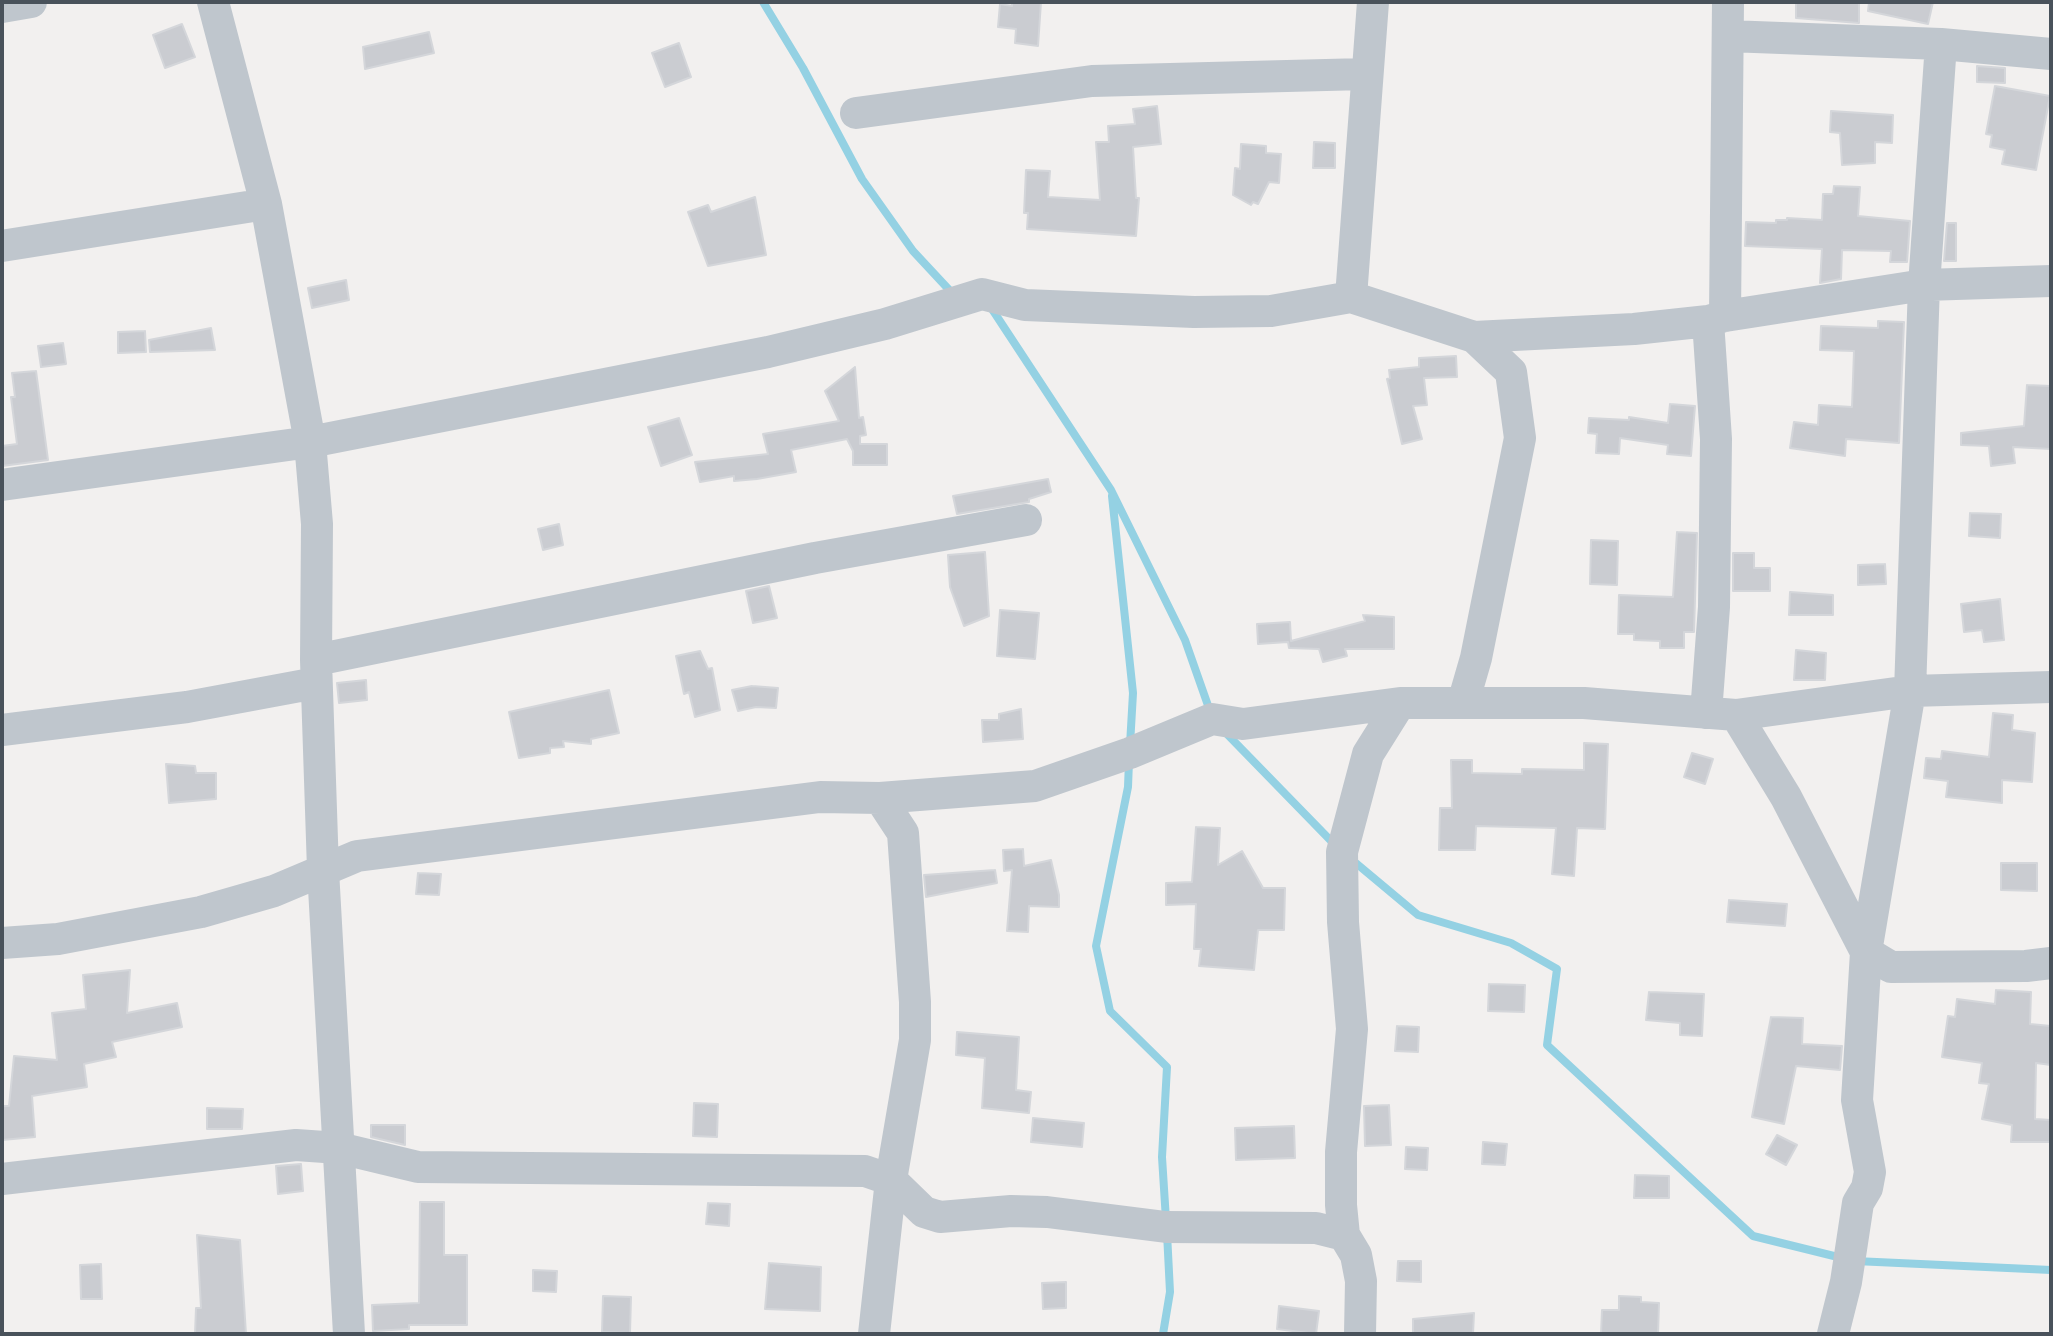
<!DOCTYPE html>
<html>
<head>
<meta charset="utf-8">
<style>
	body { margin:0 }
	#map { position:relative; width:2053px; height:1336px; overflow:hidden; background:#f2f0ef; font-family:Mulish,sans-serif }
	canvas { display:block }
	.frame { position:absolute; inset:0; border:4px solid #49525b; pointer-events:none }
</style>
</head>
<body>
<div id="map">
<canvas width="2053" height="1336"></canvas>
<div class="frame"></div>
</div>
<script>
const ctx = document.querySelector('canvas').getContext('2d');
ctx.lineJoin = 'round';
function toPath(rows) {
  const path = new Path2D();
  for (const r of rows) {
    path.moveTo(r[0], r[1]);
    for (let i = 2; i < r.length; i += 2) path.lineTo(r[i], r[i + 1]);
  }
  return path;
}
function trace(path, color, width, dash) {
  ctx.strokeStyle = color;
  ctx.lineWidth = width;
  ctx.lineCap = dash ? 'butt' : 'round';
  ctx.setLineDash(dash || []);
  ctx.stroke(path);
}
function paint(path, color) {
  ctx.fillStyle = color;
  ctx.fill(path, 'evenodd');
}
trace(toPath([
	[763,2,803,68,862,179,913,251,953,294],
	[990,306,1111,490,1185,640,1211,714],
	[1112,496,1133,693,1130,745],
	[1225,732,1336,846],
	[1129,761,1128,787,1096,946,1110,1011,1167,1067,1162,1157,1166,1220],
	[1351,859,1418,915,1511,943,1557,969,1547,1045,1753,1236,1842,1258],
	[1855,1261,2051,1270],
	[1163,1334,1170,1292,1167,1233]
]), '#94d1e3', 8);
const building = toPath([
	[1012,2,1041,2,1038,46,1015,43,1016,29,998,27,1000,4,1012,6,1012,2],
	[1796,2,1859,2,1859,23,1796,18,1796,2],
	[1869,2,1933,2,1928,24,1868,11,1869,2],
	[182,24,195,57,165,68,153,35,182,24],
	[429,32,434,53,365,69,363,47,429,32],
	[679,43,691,77,665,87,652,53,679,43],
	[1977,66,2005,68,2005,83,1977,82,1977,66],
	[1995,86,2050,96,2036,170,2002,164,2005,150,1990,147,1992,135,1986,134,1995,86],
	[1157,106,1161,144,1133,147,1136,198,1139,198,1136,236,1027,229,1028,213,1024,213,1026,170,1050,171,1048,197,1100,200,1096,142,1109,142,1108,126,1135,124,1133,109,1157,106],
	[1831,111,1893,115,1892,143,1875,142,1875,163,1842,165,1840,133,1830,132,1831,111],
	[1314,142,1335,143,1335,168,1313,168,1314,142],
	[1241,144,1266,146,1266,153,1281,154,1279,183,1269,182,1258,204,1253,202,1251,205,1233,195,1235,168,1240,169,1241,144],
	[1834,186,1860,187,1858,216,1910,221,1907,262,1890,262,1891,251,1842,250,1841,279,1820,283,1822,249,1745,246,1746,222,1776,223,1776,220,1787,220,1787,218,1822,220,1823,194,1833,194,1834,186],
	[755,197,766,255,708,266,688,212,708,205,711,212,755,197],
	[1947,223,1956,223,1956,261,1944,261,1947,223],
	[346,280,349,300,312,308,308,288,346,280],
	[1878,321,1904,322,1899,443,1846,439,1845,456,1790,448,1794,422,1818,425,1819,405,1852,407,1854,351,1820,350,1821,326,1878,328,1878,321],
	[211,328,215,350,150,352,149,340,211,328],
	[145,331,146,352,118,353,118,332,145,331],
	[63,343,66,364,41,367,38,346,63,343],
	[1456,356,1457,377,1424,378,1427,405,1413,406,1422,439,1402,444,1387,379,1390,378,1389,370,1419,367,1419,358,1456,356],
	[855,367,859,418,863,417,866,435,860,436,860,444,887,444,887,465,853,465,853,451,847,439,791,450,796,472,757,479,734,481,734,476,700,482,695,462,768,454,763,434,839,421,825,391,855,367],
	[36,371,48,460,2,466,2,446,17,444,11,397,15,397,12,373,36,371],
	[2027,385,2051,386,2051,449,2013,447,2015,463,1991,466,1989,446,1961,445,1961,433,2024,426,2027,385],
	[1670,404,1695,406,1691,456,1667,454,1668,445,1620,438,1619,454,1596,453,1597,434,1588,433,1589,418,1629,420,1629,417,1668,423,1670,404],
	[679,418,692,455,661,466,648,427,679,418],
	[1048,479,1051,492,1029,499,1029,502,957,514,953,496,1048,479],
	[1970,513,2001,514,2000,538,1969,536,1970,513],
	[559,524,563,545,543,550,538,529,559,524],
	[1677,532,1697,533,1694,632,1684,632,1684,648,1660,648,1660,641,1634,640,1634,634,1618,634,1619,595,1673,597,1677,532],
	[1591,540,1618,541,1617,585,1590,584,1591,540],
	[985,552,989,616,964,626,950,587,948,555,985,552],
	[1733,553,1754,553,1754,568,1770,568,1770,591,1733,591,1733,553],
	[1885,564,1886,584,1858,585,1858,565,1885,564],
	[769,586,777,618,753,623,746,591,769,586],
	[1790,592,1833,595,1833,615,1789,615,1790,592],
	[2000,599,2004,640,1984,642,1982,630,1964,632,1961,604,2000,599],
	[1000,610,1039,613,1035,659,997,656,1000,610],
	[1363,615,1394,617,1394,649,1345,649,1347,656,1323,662,1319,649,1289,648,1288,642,1258,644,1257,624,1290,622,1291,641,1365,621,1363,615],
	[1796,650,1826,653,1825,680,1794,680,1796,650],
	[700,651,708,669,712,668,720,710,695,717,689,692,684,694,676,656,700,651],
	[366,680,367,700,339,703,337,683,366,680],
	[752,686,778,688,776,708,756,707,738,711,732,690,752,686],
	[609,690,619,733,591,739,591,744,563,741,564,747,550,748,550,753,519,758,509,712,609,690],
	[1021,709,1023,739,983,742,982,720,999,720,999,714,1021,709],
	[1993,713,2013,715,2012,730,2035,733,2032,782,2002,780,2002,803,1946,797,1948,781,1924,778,1926,758,1941,759,1942,751,1989,757,1993,713],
	[1584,743,1608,744,1605,829,1577,828,1574,876,1552,874,1556,828,1476,826,1475,850,1439,850,1440,808,1452,808,1451,760,1472,760,1472,773,1522,774,1522,769,1584,770,1584,743],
	[1692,753,1713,759,1705,784,1684,777,1692,753],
	[166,764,195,766,196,773,216,773,216,799,169,803,166,764],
	[1196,827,1220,828,1218,865,1242,851,1263,888,1285,888,1284,930,1258,930,1254,970,1199,966,1201,949,1194,949,1196,904,1166,905,1166,883,1192,882,1196,827],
	[1023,849,1024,866,1051,860,1059,895,1059,907,1029,906,1028,932,1007,931,1012,870,1004,871,1003,850,1023,849],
	[2001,863,2037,863,2037,891,2001,890,2001,863],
	[995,870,997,883,926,897,924,875,995,870],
	[418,873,441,874,439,895,416,894,418,873],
	[1729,900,1787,904,1785,926,1727,922,1729,900],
	[130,970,127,1013,177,1003,182,1027,112,1042,116,1057,84,1064,87,1087,32,1096,35,1137,2,1140,2,1106,9,1106,14,1056,57,1060,52,1013,86,1009,83,975,130,970],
	[1489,984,1525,985,1524,1012,1488,1011,1489,984],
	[1996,990,2031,992,2030,1024,2051,1026,2051,1065,2036,1063,2035,1119,2051,1120,2051,1142,2011,1142,2012,1125,1982,1119,1989,1084,1979,1083,1982,1063,1942,1057,1948,1016,1955,1017,1957,999,1995,1004,1996,990],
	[1649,992,1704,994,1702,1036,1680,1035,1680,1023,1646,1020,1649,992],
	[1771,1017,1803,1018,1802,1044,1842,1046,1840,1070,1796,1066,1784,1124,1752,1117,1771,1017],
	[1397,1026,1419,1027,1418,1052,1395,1051,1397,1026],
	[957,1032,1019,1037,1016,1090,1031,1092,1029,1113,982,1108,985,1058,956,1055,957,1032],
	[694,1103,718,1104,717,1137,693,1136,694,1103],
	[1389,1105,1391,1145,1365,1146,1364,1106,1389,1105],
	[207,1108,243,1109,242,1129,207,1129,207,1108],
	[1033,1118,1084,1123,1082,1147,1031,1142,1033,1118],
	[371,1125,405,1125,405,1145,371,1137,371,1125],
	[1294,1126,1295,1158,1236,1160,1235,1128,1294,1126],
	[1777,1135,1797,1145,1786,1165,1766,1154,1777,1135],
	[1483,1142,1507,1144,1505,1165,1482,1164,1483,1142],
	[1406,1147,1428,1148,1427,1170,1405,1169,1406,1147],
	[301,1164,303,1191,278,1194,276,1166,301,1164],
	[1635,1175,1669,1176,1669,1198,1634,1198,1635,1175],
	[420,1202,444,1202,444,1255,467,1255,467,1325,409,1325,409,1329,373,1331,372,1305,419,1303,420,1202],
	[708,1203,730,1204,729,1226,706,1224,708,1203],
	[197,1235,240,1240,246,1334,195,1334,196,1308,201,1308,197,1235],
	[1398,1261,1421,1261,1421,1282,1397,1281,1398,1261],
	[769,1263,821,1267,820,1311,765,1309,769,1263],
	[101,1264,102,1299,81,1299,80,1265,101,1264],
	[533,1270,557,1271,556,1292,533,1291,533,1270],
	[1066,1282,1066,1308,1043,1309,1042,1283,1066,1282],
	[603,1296,631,1297,630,1333,602,1332,603,1296],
	[1619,1296,1641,1297,1641,1302,1659,1303,1658,1334,1601,1334,1602,1310,1619,1310,1619,1296],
	[1279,1306,1319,1311,1316,1334,1277,1329,1279,1306],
	[1474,1313,1473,1334,1413,1334,1413,1319,1474,1313]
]);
paint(building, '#caccd1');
trace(building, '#d4d6da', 2);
trace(toPath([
	[213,2,266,204,310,442,317,524,316,660,323,870,349,1334],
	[2,7,31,2],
	[1728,36,1941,44,2051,54],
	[856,113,1092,81,1365,74],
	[2,246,266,204],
	[1351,297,1373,2],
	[1725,316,1728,2],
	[2,485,310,442,768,352,885,324,982,294,1025,305,1194,312,1271,311,1351,297,1474,337,1634,329,1708,321,1725,316,1924,285,2051,281],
	[316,660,815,558,1026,520],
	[1463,703,1476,658,1520,438,1511,372,1474,337],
	[1706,713,1714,607,1716,439,1708,321],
	[1736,715,1786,797,1866,952,1891,967,2026,966,2051,963],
	[2,730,187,707,316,683],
	[2,943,58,939,201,912,274,891,357,856,820,797,880,798,1035,786,1130,753,1212,719,1243,724,1400,703,1584,703,1736,715,1910,691,2051,687],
	[2,1179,296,1145,339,1148,418,1167,865,1171,891,1180,924,1212,940,1217,1011,1211,1047,1212,1166,1227,1316,1228,1344,1235],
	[874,1334,891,1180,915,1040,915,1002,903,833,880,798],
	[1360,1334,1361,1281,1356,1255,1344,1235,1341,1205,1341,1152,1352,1029,1343,922,1342,852,1368,754,1400,703],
	[1833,1334,1846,1282,1858,1203,1867,1188,1870,1172,1857,1100,1866,952,1910,691,1924,285,1941,44]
]), '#bfc6cd', 32);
</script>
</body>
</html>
